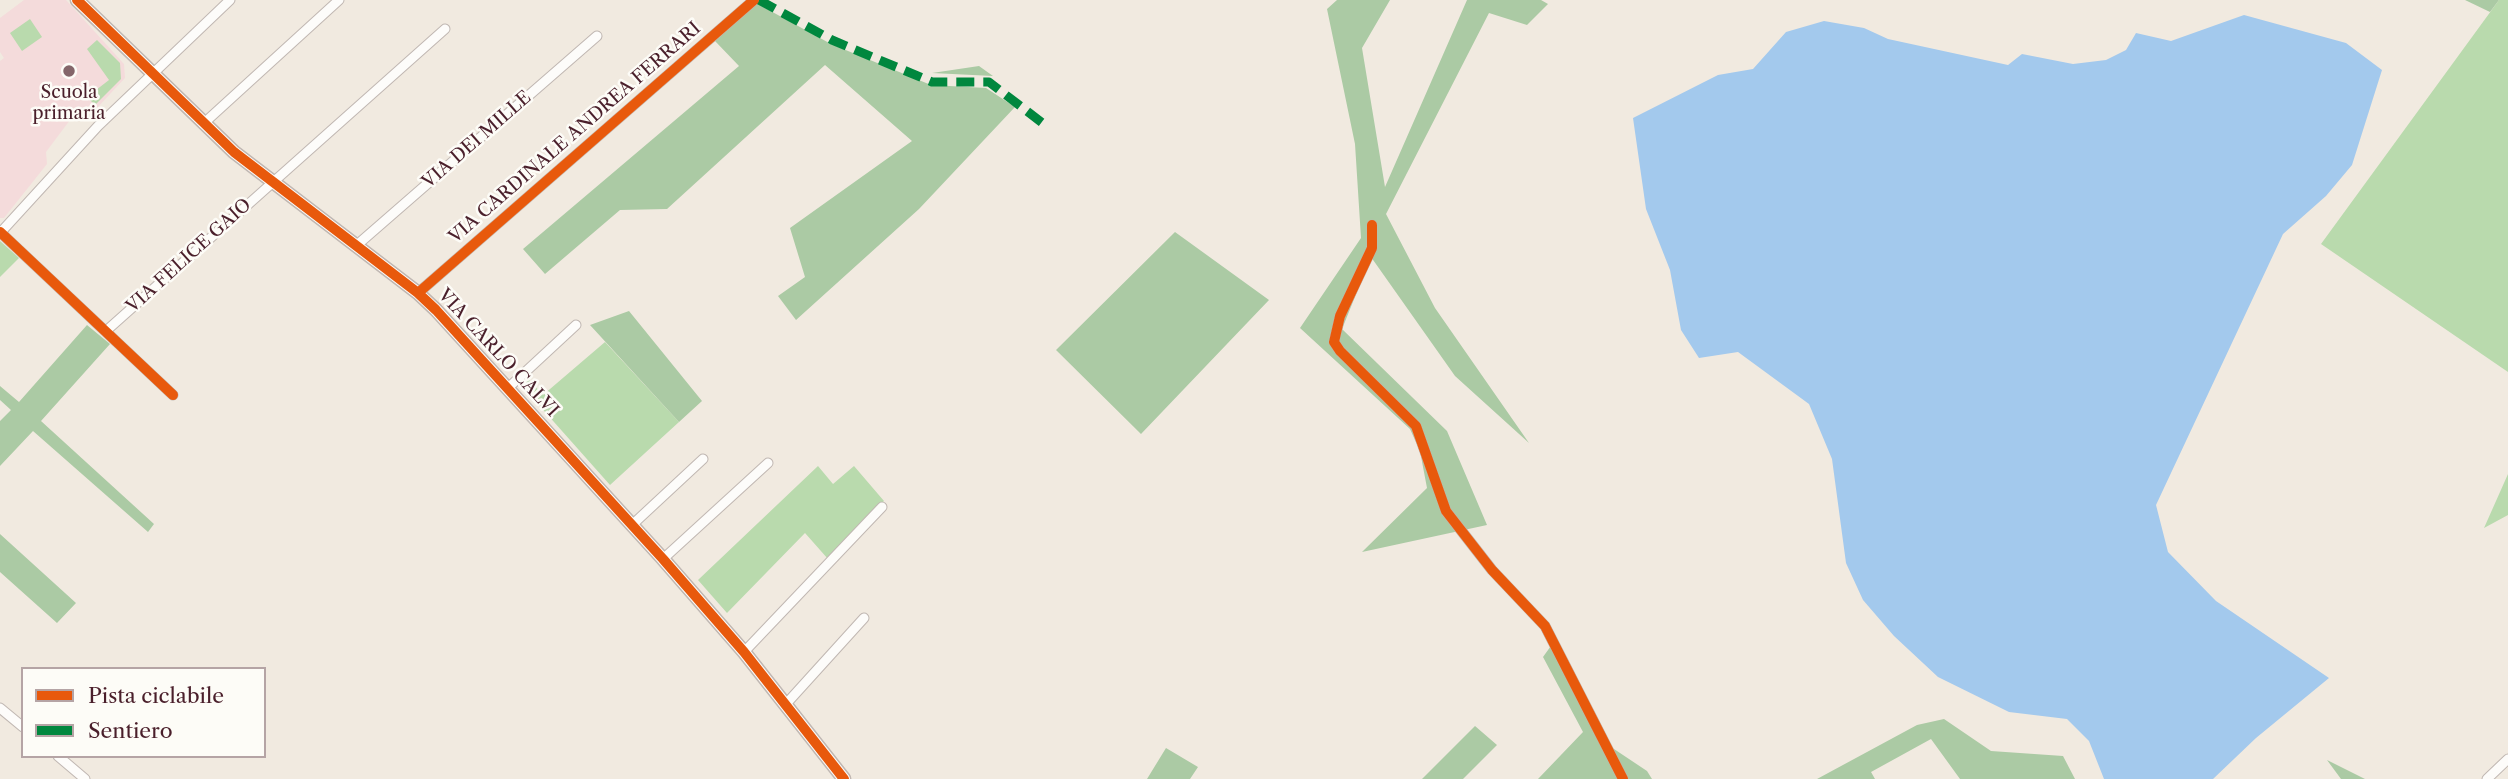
<!DOCTYPE html>
<html>
<head>
<meta charset="utf-8">
<style>
	body { margin:0 }
	#map { position:relative; width:2508px; height:779px; overflow:hidden; background:#f1eae0; font-family:"Libre Caslon Text",serif }
	canvas { display:block }
	.legend { position:absolute; left:21px; top:667px; width:245px; height:91px; box-sizing:border-box; background:#fdfcf7; border:2px solid #b5a4a5; margin:0; padding:9px 12px; list-style:none; font-size:21px; color:#4a1f2b }
	.legend li { display:flex; align-items:center; gap:14px; height:35px }
	.legend b { width:35px; border:2px solid #b5a4a5 }
</style>
</head>
<body>
<div id="map">
<canvas width="2508" height="779"></canvas>
<ul class="legend">
<li><b style="height:9px;background:#e8590c"></b>Pista ciclabile</li>
<li><b style="height:9px;background:#00873e"></b>Sentiero</li>
</ul>
</div>
<script>
const ctx = document.querySelector('canvas').getContext('2d');
ctx.lineJoin = 'round';
function paint(path, color) {
  ctx.fillStyle = color;
  ctx.fill(path, 'evenodd');
}
function toPath(rows) {
  const path = new Path2D();
  for (const r of rows) {
    path.moveTo(r[0], r[1]);
    for (let i = 2; i < r.length; i += 2) path.lineTo(r[i], r[i + 1]);
  }
  return path;
}
function trace(path, color, width, dash) {
  ctx.strokeStyle = color;
  ctx.lineWidth = width;
  ctx.lineCap = dash ? 'butt' : 'round';
  ctx.setLineDash(dash || []);
  ctx.stroke(path);
}
function drawText(font, color, halo, rows, align = 'center') {
  ctx.font = font + ' "Libre Caslon Text",serif';
  ctx.lineWidth = 5;
  ctx.setLineDash([]);
  ctx.textBaseline = 'middle';
  ctx.strokeStyle = halo;
  ctx.fillStyle = color;
  for (const [text, x, y, turn = 0] of rows) {
    ctx.save();
    ctx.translate(x, y);
    ctx.rotate((+turn || 0) * Math.PI / 180);
    ctx.textAlign = isNaN(turn) ? turn : align;
    if (halo) ctx.strokeText(text, 0, 0);
    ctx.fillText(text, 0, 0);
    ctx.restore();
  }
}
paint(toPath([
	[24,0,66,0,124,64,125,78,96,109,73,116,46,152,47,164,4,218,0,218,0,61,4,58,0,52,0,18]
]), '#f4dbdb');
paint(toPath([
	[2499,0,2508,0,2508,372,2321,244],
	[30,19,42,37,22,51,10,33],
	[97,40,120,63,121,79,95,105,87,97,109,80,87,49],
	[0,241,19,258,0,277],
	[605,342,679,422,610,485,522,386,529,380,543,395],
	[818,466,833,484,854,466,884,501,828,559,805,533,727,613,698,580],
	[2508,474,2508,515,2484,528]
]), '#b9daad');
paint(toPath([
	[1337,0,1390,0,1362,48,1385,187,1467,0,1541,0,1548,4,1527,25,1489,13,1386,214,1435,308,1529,443,1455,376,1371,257,1342,329,1447,431,1487,525,1362,552,1427,488,1420,451,1410,429,1300,328,1361,238,1355,144,1327,9],
	[2465,0,2499,0,2490,12],
	[756,3,831,44,931,85,986,88,1015,107,919,209,796,320,778,296,805,277,790,228,912,141,825,65,667,209,620,210,545,274,523,249,739,66,715,41],
	[979,66,993,76,932,73],
	[1175,232,1269,300,1141,434,1056,350],
	[629,311,702,401,679,422,590,325],
	[87,325,110,344,41,421,154,524,148,532,33,431,0,466,0,421,11,410,0,400,0,386,19,402],
	[0,534,76,603,57,623,0,572],
	[1553,643,1611,747,1647,771,1652,779,1538,779,1583,732,1543,657],
	[1944,719,1991,751,2063,756,2075,779,1960,779,1931,739,1871,772,1875,779,1817,779,1917,725],
	[1475,726,1497,745,1463,779,1422,779],
	[1166,748,1198,767,1190,779,1147,779],
	[2327,760,2365,779,2341,779]
]), '#abcaa4');
paint(toPath([
	[2244,15,2346,43,2382,70,2352,165,2326,196,2283,234,2156,505,2168,552,2216,601,2329,678,2256,738,2213,779,2104,779,2089,741,2067,719,2009,712,1938,677,1894,636,1863,600,1846,563,1832,459,1809,404,1738,352,1699,358,1681,330,1670,270,1646,209,1633,118,1718,75,1753,69,1786,32,1824,21,1864,28,1888,39,2008,65,2022,54,2073,64,2106,60,2126,50,2136,33,2171,41]
]), '#a3c9ed');
const minor = toPath([
	[203,124,339,0],
	[1372,225,1372,248,1340,316,1334,342,1340,351,1416,426,1446,511,1492,570,1545,626,1623,779],
	[0,232,173,395],
	[1,232,98,126,230,0],
	[357,245,597,36],
	[418,293,754,0],
	[106,331,445,29],
	[508,388,576,325],
	[632,525,703,459],
	[663,559,768,463],
	[744,652,882,507],
	[786,704,864,618],
	[0,708,23,727],
	[58,756,85,779],
	[2487,779,2508,759]
]);
const tertiary = toPath([
	[77,0,234,152,418,293,436,310,663,559,744,652,844,779]
]);
trace(minor, '#c0b7b2', 11);
trace(tertiary, '#c0b7b2', 15);
trace(minor, '#fdfcfa', 9);
trace(tertiary, '#fdfcfa', 12);
trace(toPath([
	[759,0,832,40,932,82,989,82,1045,125]
]), '#00873e', 9, [18, 9]);
trace(toPath([
	[77,0,234,152,418,293,436,310,663,559,744,652,844,779],
	[1372,225,1372,248,1340,316,1334,342,1340,351,1416,426,1446,511,1492,570,1545,626,1623,779],
	[0,232,173,395],
	[418,293,754,0]
]), '#e8590c', 10);
for (const [x, y, r, color] of [
	[69,71,7,"#84666a"]
]) {
  const dot = new Path2D();
  dot.arc(x, y, r, 0, 2 * Math.PI);
  ctx.fillStyle = color;
  ctx.fill(dot);
  trace(dot, '#fdfcf7', 2.5);
}
drawText('18px', '#4a1f2b', '#fdfcf7', [
	["Scuola",69,93],
	["primaria",69,114]
]);
drawText('18px', '#4a1f2b', '#fdfcf7', [
	["VIA CARDINALE ANDREA FERRARI",575,133,-41],
	["VIA DEI MILLE",477,140,-41],
	["VIA FELICE GAIO",189,256,-42],
	["VIA CARLO CALVI",498,353,47]
]);
</script>
</body>
</html>
